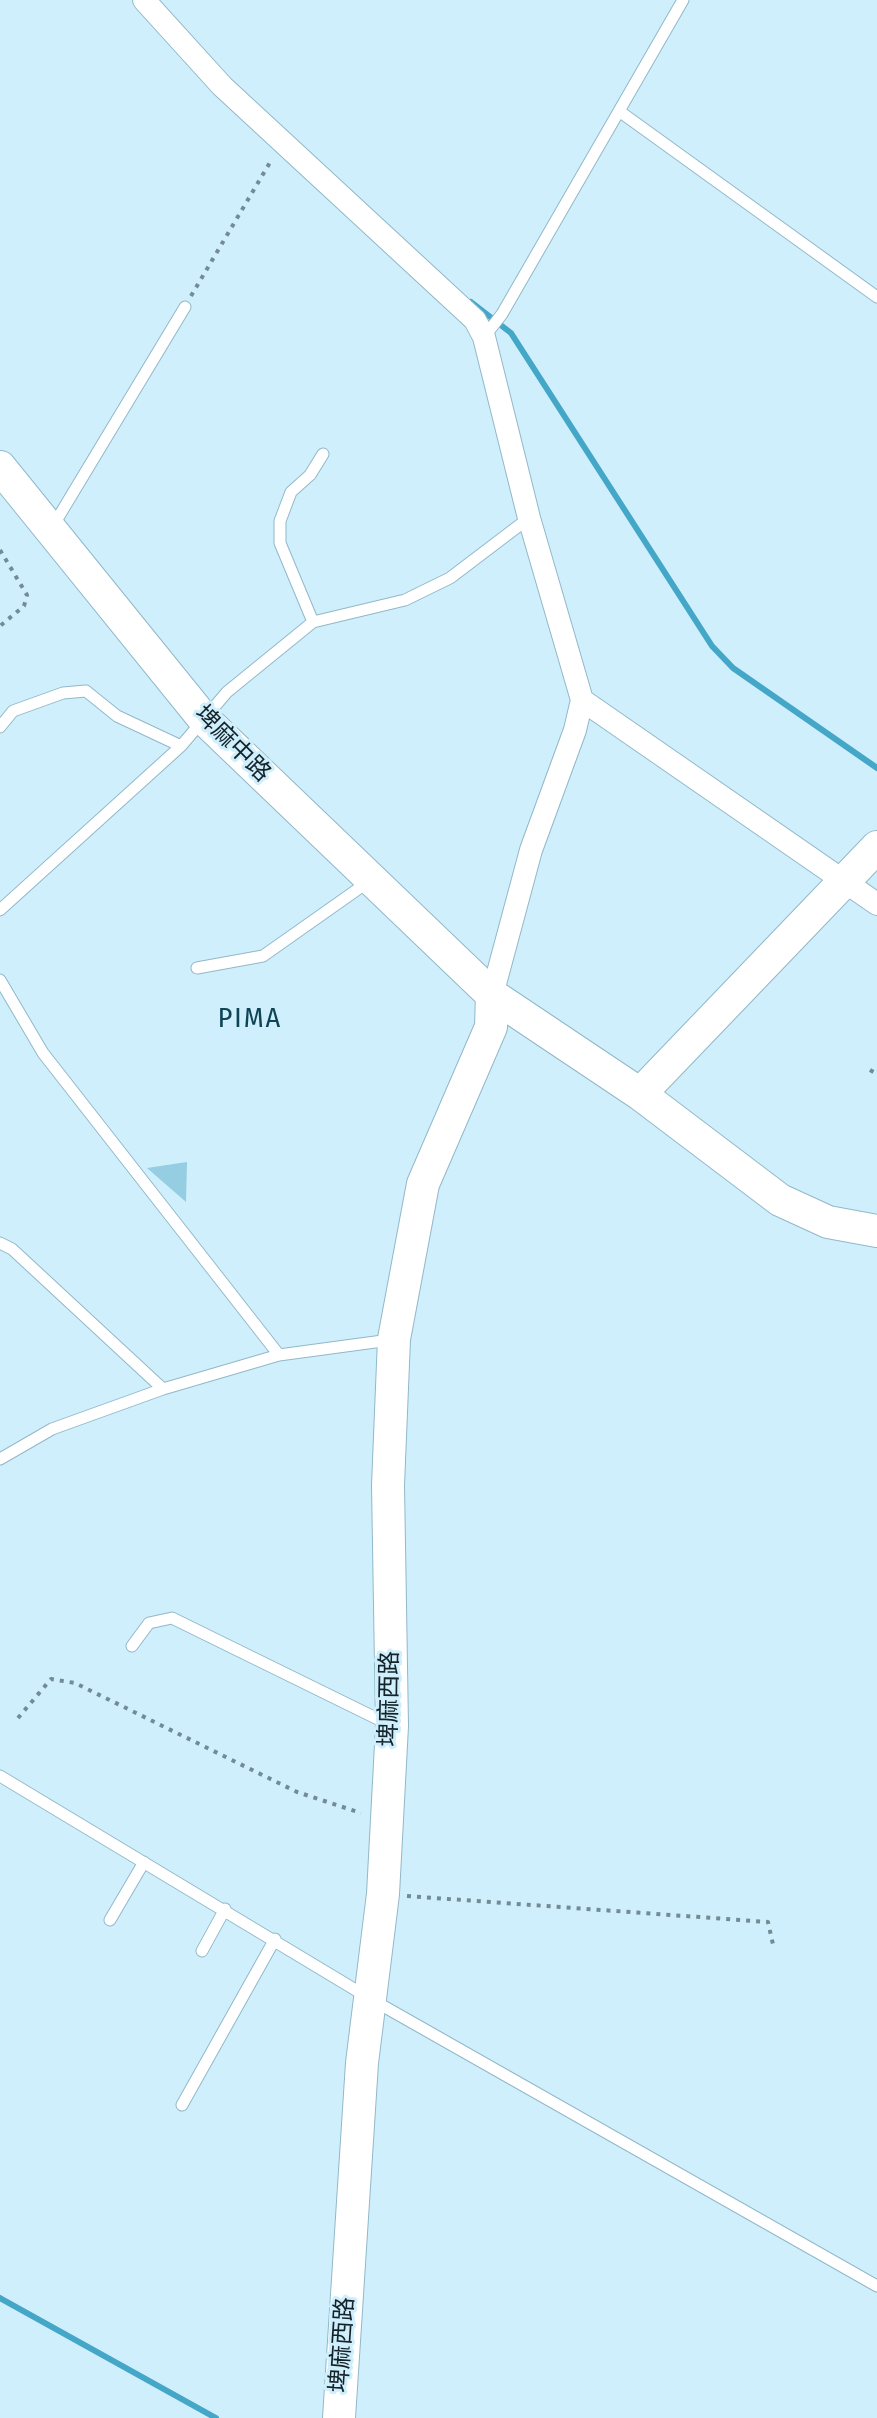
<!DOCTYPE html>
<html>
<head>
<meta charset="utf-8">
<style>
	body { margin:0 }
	canvas { display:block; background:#cfeffc }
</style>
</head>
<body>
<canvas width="877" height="2418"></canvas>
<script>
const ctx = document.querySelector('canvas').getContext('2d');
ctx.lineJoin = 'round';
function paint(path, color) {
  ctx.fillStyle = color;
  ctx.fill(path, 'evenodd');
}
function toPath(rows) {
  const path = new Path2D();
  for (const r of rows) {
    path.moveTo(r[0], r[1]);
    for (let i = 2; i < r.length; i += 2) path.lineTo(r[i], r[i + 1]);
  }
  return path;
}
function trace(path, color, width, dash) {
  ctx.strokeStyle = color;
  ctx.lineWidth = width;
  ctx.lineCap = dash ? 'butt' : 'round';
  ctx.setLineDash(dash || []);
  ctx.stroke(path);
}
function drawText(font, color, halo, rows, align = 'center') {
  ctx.font = font + ' "Fira Sans Condensed","Noto Sans TC",sans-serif';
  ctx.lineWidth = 6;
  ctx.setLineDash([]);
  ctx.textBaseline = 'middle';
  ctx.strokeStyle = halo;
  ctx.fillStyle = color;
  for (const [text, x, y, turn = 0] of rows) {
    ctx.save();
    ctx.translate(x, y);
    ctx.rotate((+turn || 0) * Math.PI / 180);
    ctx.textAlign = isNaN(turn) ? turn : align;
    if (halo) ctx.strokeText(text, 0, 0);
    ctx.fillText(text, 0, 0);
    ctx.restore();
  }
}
paint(toPath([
	[187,1162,186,1202,147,1168]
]), '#95cde3');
trace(toPath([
	[471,302,511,333,712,646,733,668,877,768],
	[0,2298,216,2418]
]), '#44a7c8', 6);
const lane = toPath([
	[619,111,877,297],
	[484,337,502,314,683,0],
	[53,526,185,307],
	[313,622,280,543,280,521,291,492,310,475,323,454],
	[0,727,13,711,63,693,86,691,117,716,181,746],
	[0,910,181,746,227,692,313,622,405,600,450,578,529,518],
	[197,968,263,956,368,882],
	[0,980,43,1053,279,1355],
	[0,1243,12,1249,163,1389,279,1355,390,1340],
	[0,1459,52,1429,163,1389],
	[132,1646,149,1623,172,1618,388,1724],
	[0,1776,369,1998,877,2286],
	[110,1920,144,1862],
	[202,1951,225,1909],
	[182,2105,275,1939]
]);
const street = toPath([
	[144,0,222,86,475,320,484,337,529,518,582,700,575,730,531,850,492,995],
	[582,700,877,904]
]);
const secondary = toPath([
	[0,467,203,718,492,995,640,1094,780,1200,828,1222,877,1231],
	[640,1094,877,847],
	[339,2418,362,2063,383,1894,392,1726,388,1485,394,1339,423,1184,491,1027,492,995]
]);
trace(lane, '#92b8c8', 13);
trace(street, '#92b8c8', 24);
trace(secondary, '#92b8c8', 34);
trace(toPath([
	[191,296,272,159],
	[0,550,27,595,24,606,0,626],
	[870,1070,877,1074],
	[18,1718,51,1679,75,1683,297,1792,361,1813],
	[407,1896,768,1922,774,1949]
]), '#738b94', 4, [4, 6]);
trace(lane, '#fff', 11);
trace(street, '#fff', 22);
trace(secondary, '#fff', 32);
drawText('24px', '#142329', '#cfeffc', [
	["埤麻中路",232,744,45],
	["埤麻西路",390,1699,-89],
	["埤麻西路",343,2345,-86]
]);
ctx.letterSpacing = '2px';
drawText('28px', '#0f4454', '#cfeffc', [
	["PIMA",250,1019]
]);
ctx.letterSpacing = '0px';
</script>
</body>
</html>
